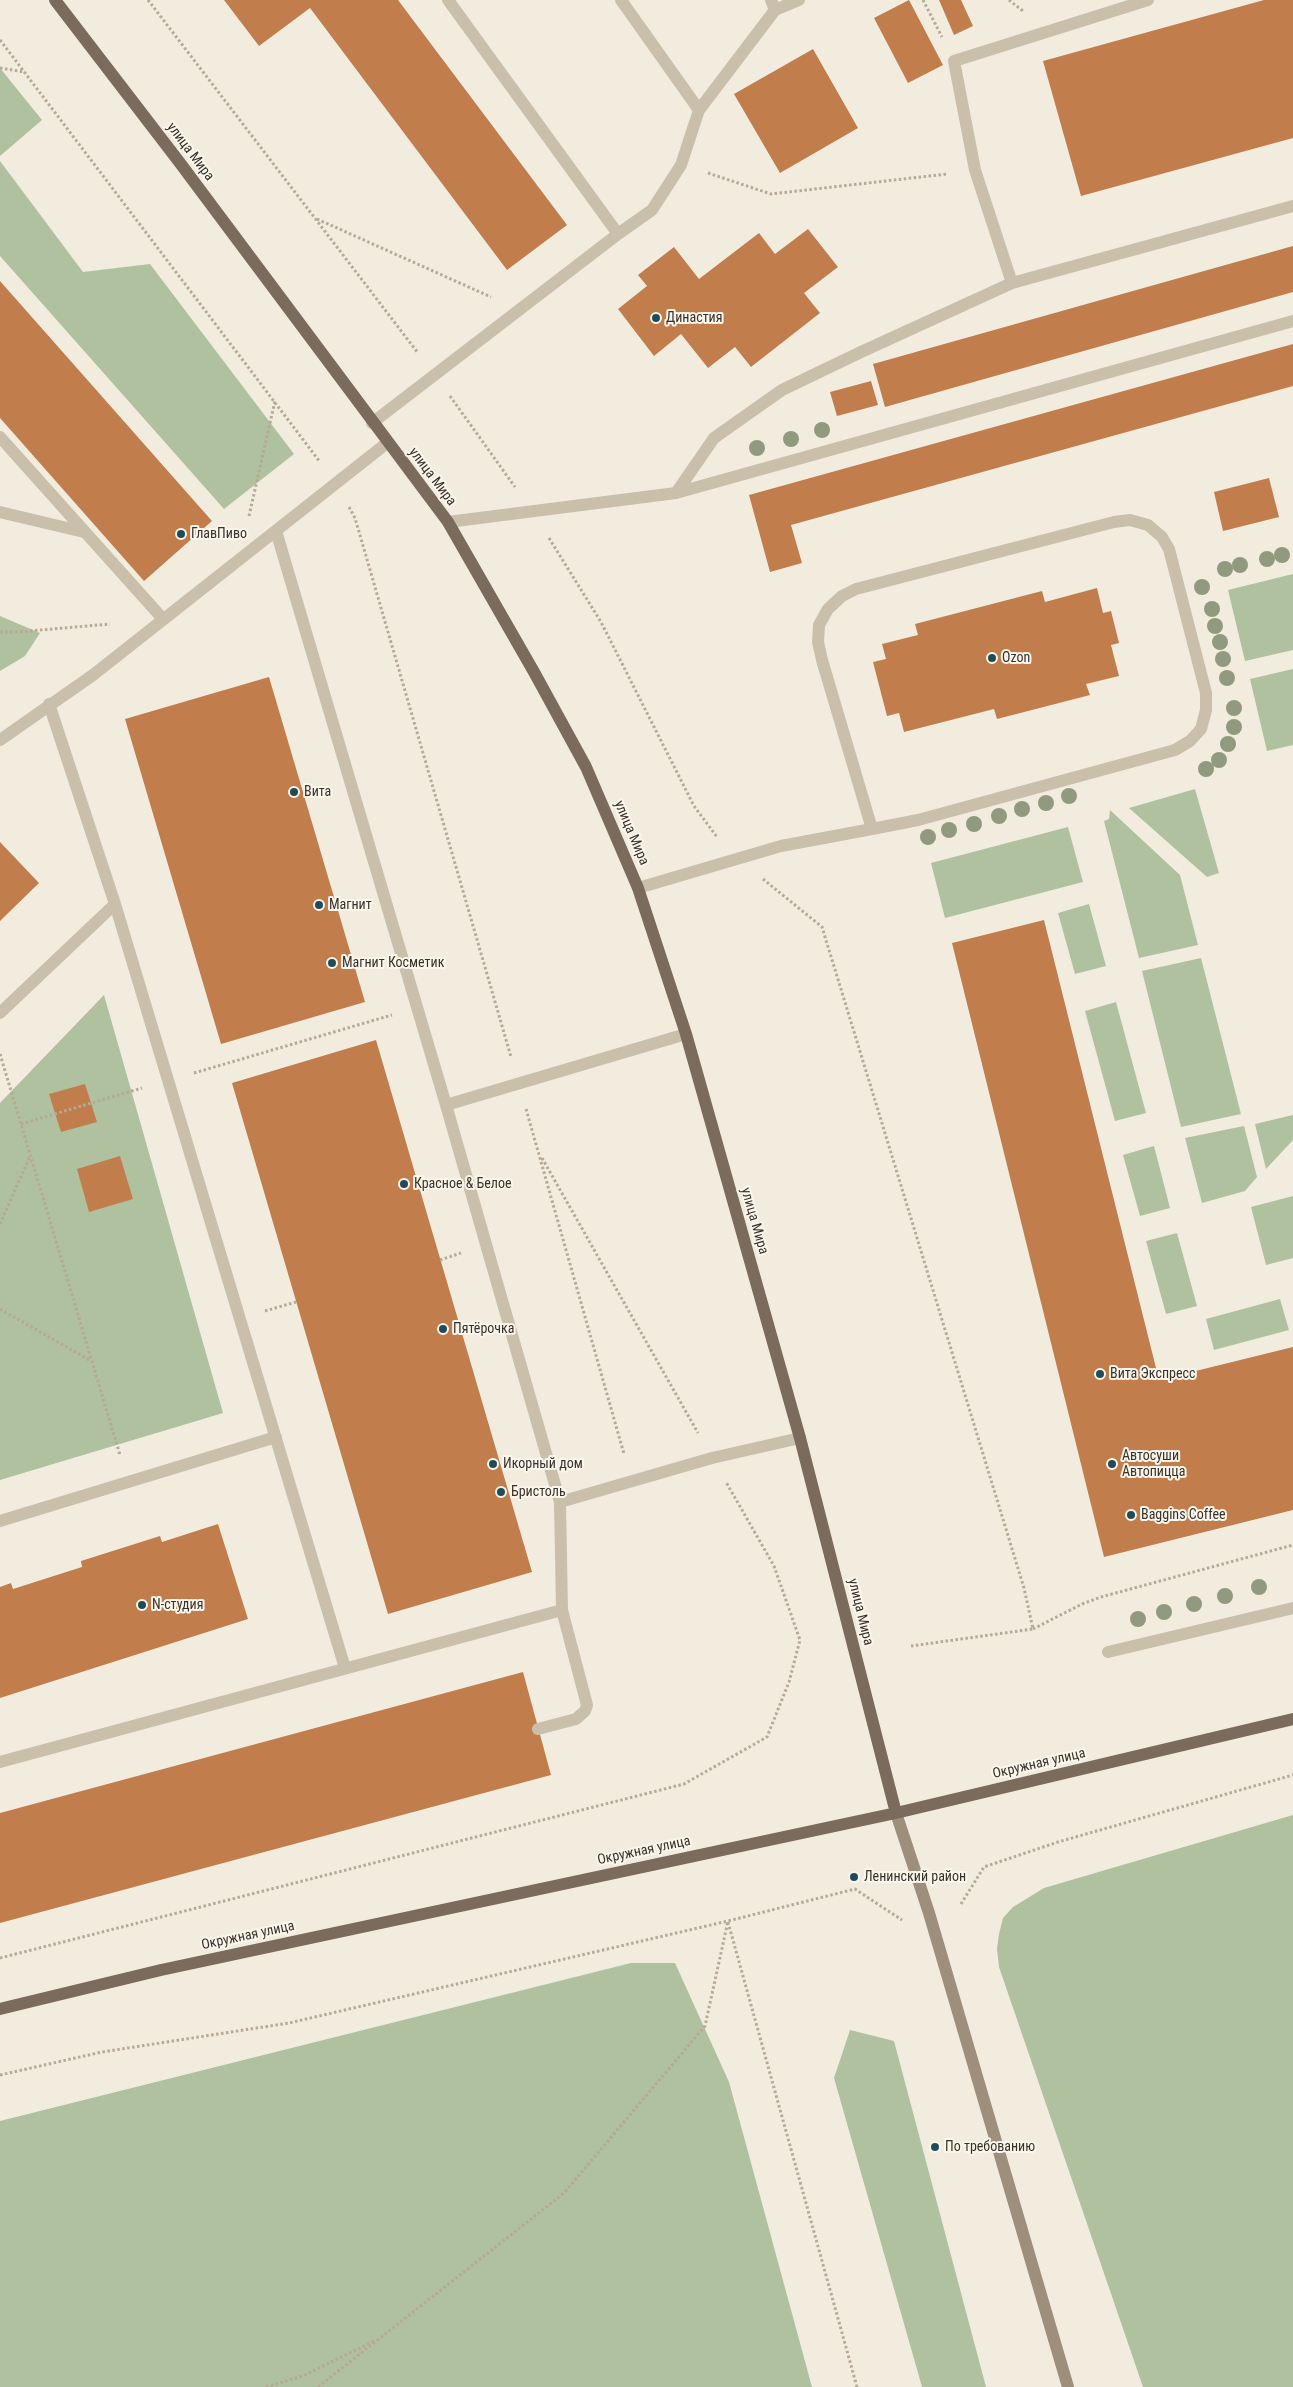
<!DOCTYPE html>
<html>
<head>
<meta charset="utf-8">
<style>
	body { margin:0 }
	canvas { display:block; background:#f2ecdf }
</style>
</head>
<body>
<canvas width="1293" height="2387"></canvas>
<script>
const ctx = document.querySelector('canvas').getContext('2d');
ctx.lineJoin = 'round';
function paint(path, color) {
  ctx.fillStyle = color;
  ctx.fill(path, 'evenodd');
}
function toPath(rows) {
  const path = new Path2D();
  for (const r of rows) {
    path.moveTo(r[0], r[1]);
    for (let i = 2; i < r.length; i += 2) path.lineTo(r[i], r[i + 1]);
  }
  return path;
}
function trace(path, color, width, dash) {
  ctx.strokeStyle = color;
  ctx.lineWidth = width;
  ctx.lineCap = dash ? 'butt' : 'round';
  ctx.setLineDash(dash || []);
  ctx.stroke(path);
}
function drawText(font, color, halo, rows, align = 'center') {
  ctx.font = font + ' "Roboto Condensed",sans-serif';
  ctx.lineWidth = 4;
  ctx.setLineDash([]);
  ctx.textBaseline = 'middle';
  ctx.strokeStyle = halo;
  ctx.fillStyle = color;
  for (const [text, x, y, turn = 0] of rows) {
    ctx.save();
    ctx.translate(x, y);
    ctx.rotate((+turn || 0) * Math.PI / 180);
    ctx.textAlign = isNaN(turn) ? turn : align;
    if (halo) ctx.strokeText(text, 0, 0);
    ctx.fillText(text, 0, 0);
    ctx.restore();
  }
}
paint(toPath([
	[0,68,42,120,0,156],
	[0,161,83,272,150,264,294,454,224,509,0,256],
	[1293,574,1293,650,1245,661,1228,590],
	[0,616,40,633,25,656,0,671],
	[1293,669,1293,745,1267,751,1250,679],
	[1195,789,1219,873,1207,877,1129,808],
	[1110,810,1180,875,1198,945,1139,958,1104,821,1109,819],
	[1068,827,1083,882,945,918,931,863],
	[1089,904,1106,966,1075,974,1058,913],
	[1201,958,1241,1114,1181,1127,1142,971],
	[104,995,223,1413,0,1480,0,1103],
	[1116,1002,1146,1113,1115,1121,1085,1011],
	[1293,1115,1293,1140,1266,1169,1255,1124],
	[1244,1126,1257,1177,1245,1191,1202,1203,1185,1138],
	[1154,1146,1170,1208,1140,1216,1123,1155],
	[1293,1196,1293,1258,1266,1265,1251,1207],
	[1177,1233,1197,1306,1166,1314,1146,1241],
	[1280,1299,1289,1330,1214,1350,1206,1319],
	[1293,1815,1293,2387,1143,2387,999,1967,997,1949,999,1934,1003,1918,1013,1907,1044,1888],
	[631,1963,675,1963,729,2082,812,2387,0,2387,0,2121],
	[850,2030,894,2041,986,2387,922,2387,834,2078]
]), '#b0c19f');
paint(toPath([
	[224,0,398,0,567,225,507,270,310,8,259,46],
	[909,0,943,65,908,83,874,18],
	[939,0,961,0,973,26,954,35],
	[1264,0,1293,0,1293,138,1081,196,1043,61],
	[813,49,858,128,780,173,734,94],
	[808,229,838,267,804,293,820,313,751,367,735,347,708,368,681,334,654,356,618,309,647,286,638,275,674,247,699,279,759,233,775,254],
	[1293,246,1293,292,885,407,873,364],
	[0,281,212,521,144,581,0,418],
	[1293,344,1293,386,791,525,802,563,770,572,749,495],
	[871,381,878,405,837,416,830,392],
	[1269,478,1279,517,1223,531,1214,492],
	[1097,588,1103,613,1111,611,1119,643,1111,645,1119,676,1086,684,1090,695,997,719,994,709,904,732,899,713,887,716,873,662,886,659,882,644,918,635,915,624,1042,591,1045,602],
	[269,677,365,1002,221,1044,125,719],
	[0,842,39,883,0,921],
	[1044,920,1159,1380,1293,1347,1293,1510,1104,1557,952,943],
	[376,1040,532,1572,388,1614,232,1083],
	[85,1084,97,1122,61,1132,49,1094],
	[120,1156,133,1199,89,1212,77,1169],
	[218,1524,248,1619,0,1698,0,1587,11,1583,13,1589,82,1567,81,1561,160,1536,162,1542],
	[523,1672,551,1775,0,1923,0,1813]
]), '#c27d4d');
trace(toPath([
	[148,0,418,353],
	[923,0,942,37],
	[1009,0,1023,11],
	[0,40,320,462],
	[0,68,25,72],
	[708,173,771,194,947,174],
	[317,219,491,297],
	[450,396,515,487],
	[349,507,355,518,511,1057],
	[249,516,275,401],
	[549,538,601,622,694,806,717,837],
	[0,632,18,632,110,624],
	[763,879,822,927,1024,1588,1033,1629,911,1646],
	[0,1054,120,1455],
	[194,1073,392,1015],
	[526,1109,624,1454],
	[21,1124,142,1088],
	[542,1158,698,1433],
	[0,1224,30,1156],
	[440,1260,461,1253],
	[0,1309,91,1361],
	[265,1311,296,1302],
	[1033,1629,1082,1604,1101,1597,1293,1545],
	[961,1904,984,1867,1058,1842,1293,1775],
	[728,1922,857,2387],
	[0,1958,684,1784,767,1737,789,1682,800,1640,774,1566,726,1482],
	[0,2075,102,2052,289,2023,728,1921,855,1889,902,1920],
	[266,2387,303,2376,376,2340],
	[318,2387,564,2193,705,2026,728,1921]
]), '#b6a995', 3, [2.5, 2.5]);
trace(toPath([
	[448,0,618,234],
	[621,0,699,110],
	[775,10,799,0],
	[1012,283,975,170,954,61,1148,0],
	[372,423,618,234,652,210,681,165,699,110,775,10,771,0],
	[0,437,163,619],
	[676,493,714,438,782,390,861,352,1012,283,1293,206],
	[0,512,84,532],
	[448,522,676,493,1293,321],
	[276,531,446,1105,560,1502,562,1610,587,1705,585,1711,576,1719,538,1729],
	[49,704,115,904,345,1668],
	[0,740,93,675,387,443],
	[638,888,781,846,872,829,918,820,1175,750,1190,741,1201,729,1206,710,1206,693,1169,549,1162,537,1148,525,1130,520,1114,522,856,589,842,596,828,609,819,625,818,642,822,660,872,829],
	[0,1013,115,904],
	[446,1105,686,1034],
	[560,1502,712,1458,800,1438],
	[0,1521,276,1437],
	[1108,1652,1293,1608],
	[0,1762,562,1610]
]), '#cabfab', 12);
trace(toPath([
	[896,1813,929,1913,1068,2387]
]), '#9e8e7c', 12);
trace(toPath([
	[55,0,180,163,448,522,534,672,586,767,638,888,686,1034,800,1438,896,1813],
	[0,2009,161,1970,896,1813,1293,1719]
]), '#7a6b5c', 12);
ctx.fillStyle = '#919a7e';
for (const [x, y] of [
	[822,430],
	[791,439],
	[757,448],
	[1282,555],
	[1267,559],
	[1240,565],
	[1225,569],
	[1202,587],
	[1212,609],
	[1215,626],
	[1220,642],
	[1223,659],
	[1227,678],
	[1234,708],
	[1234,727],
	[1228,744],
	[1219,760],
	[1206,769],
	[1069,796],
	[1046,803],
	[1022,809],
	[999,816],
	[974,824],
	[949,830],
	[928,837],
	[1259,1587],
	[1225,1596],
	[1194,1604],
	[1164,1612],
	[1138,1619]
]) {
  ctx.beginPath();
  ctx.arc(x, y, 8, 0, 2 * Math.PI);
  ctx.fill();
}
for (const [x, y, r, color] of [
	[656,318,5,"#204c59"],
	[181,534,5,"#204c59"],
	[992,658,5,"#204c59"],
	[294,792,5,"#204c59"],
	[319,905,5,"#204c59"],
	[332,963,5,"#204c59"],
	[404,1184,5,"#204c59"],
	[443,1329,5,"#204c59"],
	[1100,1374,5,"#204c59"],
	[493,1464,5,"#204c59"],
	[1112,1464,5,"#204c59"],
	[501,1492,5,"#204c59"],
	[1131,1515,5,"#204c59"],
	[142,1605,5,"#204c59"],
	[854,1877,5,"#204c59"],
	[935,2147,5,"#204c59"]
]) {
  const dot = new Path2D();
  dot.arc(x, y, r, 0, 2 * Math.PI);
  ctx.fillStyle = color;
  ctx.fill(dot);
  trace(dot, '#faf6ec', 2);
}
drawText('14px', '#38312a', '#faf6ec', [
	["улица Мира",190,152,53],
	["улица Мира",432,477,53],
	["улица Мира",631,833,67],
	["улица Мира",754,1221,74],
	["улица Мира",860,1612,76],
	["Окружная улица",1039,1764,-13],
	["Окружная улица",644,1851,-12],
	["Окружная улица",248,1936,-12]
]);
drawText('14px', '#38312a', '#faf6ec', [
	["Династия",666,318],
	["ГлавПиво",191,534],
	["Ozon",1002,658],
	["Вита",304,792],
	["Магнит",329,905],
	["Магнит Косметик",342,963],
	["Красное & Белое",414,1184],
	["Пятёрочка",453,1329],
	["Вита Экспресс",1110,1374],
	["Автосуши",1122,1456],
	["Автопицца",1122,1472],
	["Икорный дом",503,1464],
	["Бристоль",511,1492],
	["Baggins Coffee",1141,1515],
	["N-студия",152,1605],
	["Ленинский район",864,1877],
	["По требованию",945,2147]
], 'left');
</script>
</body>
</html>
